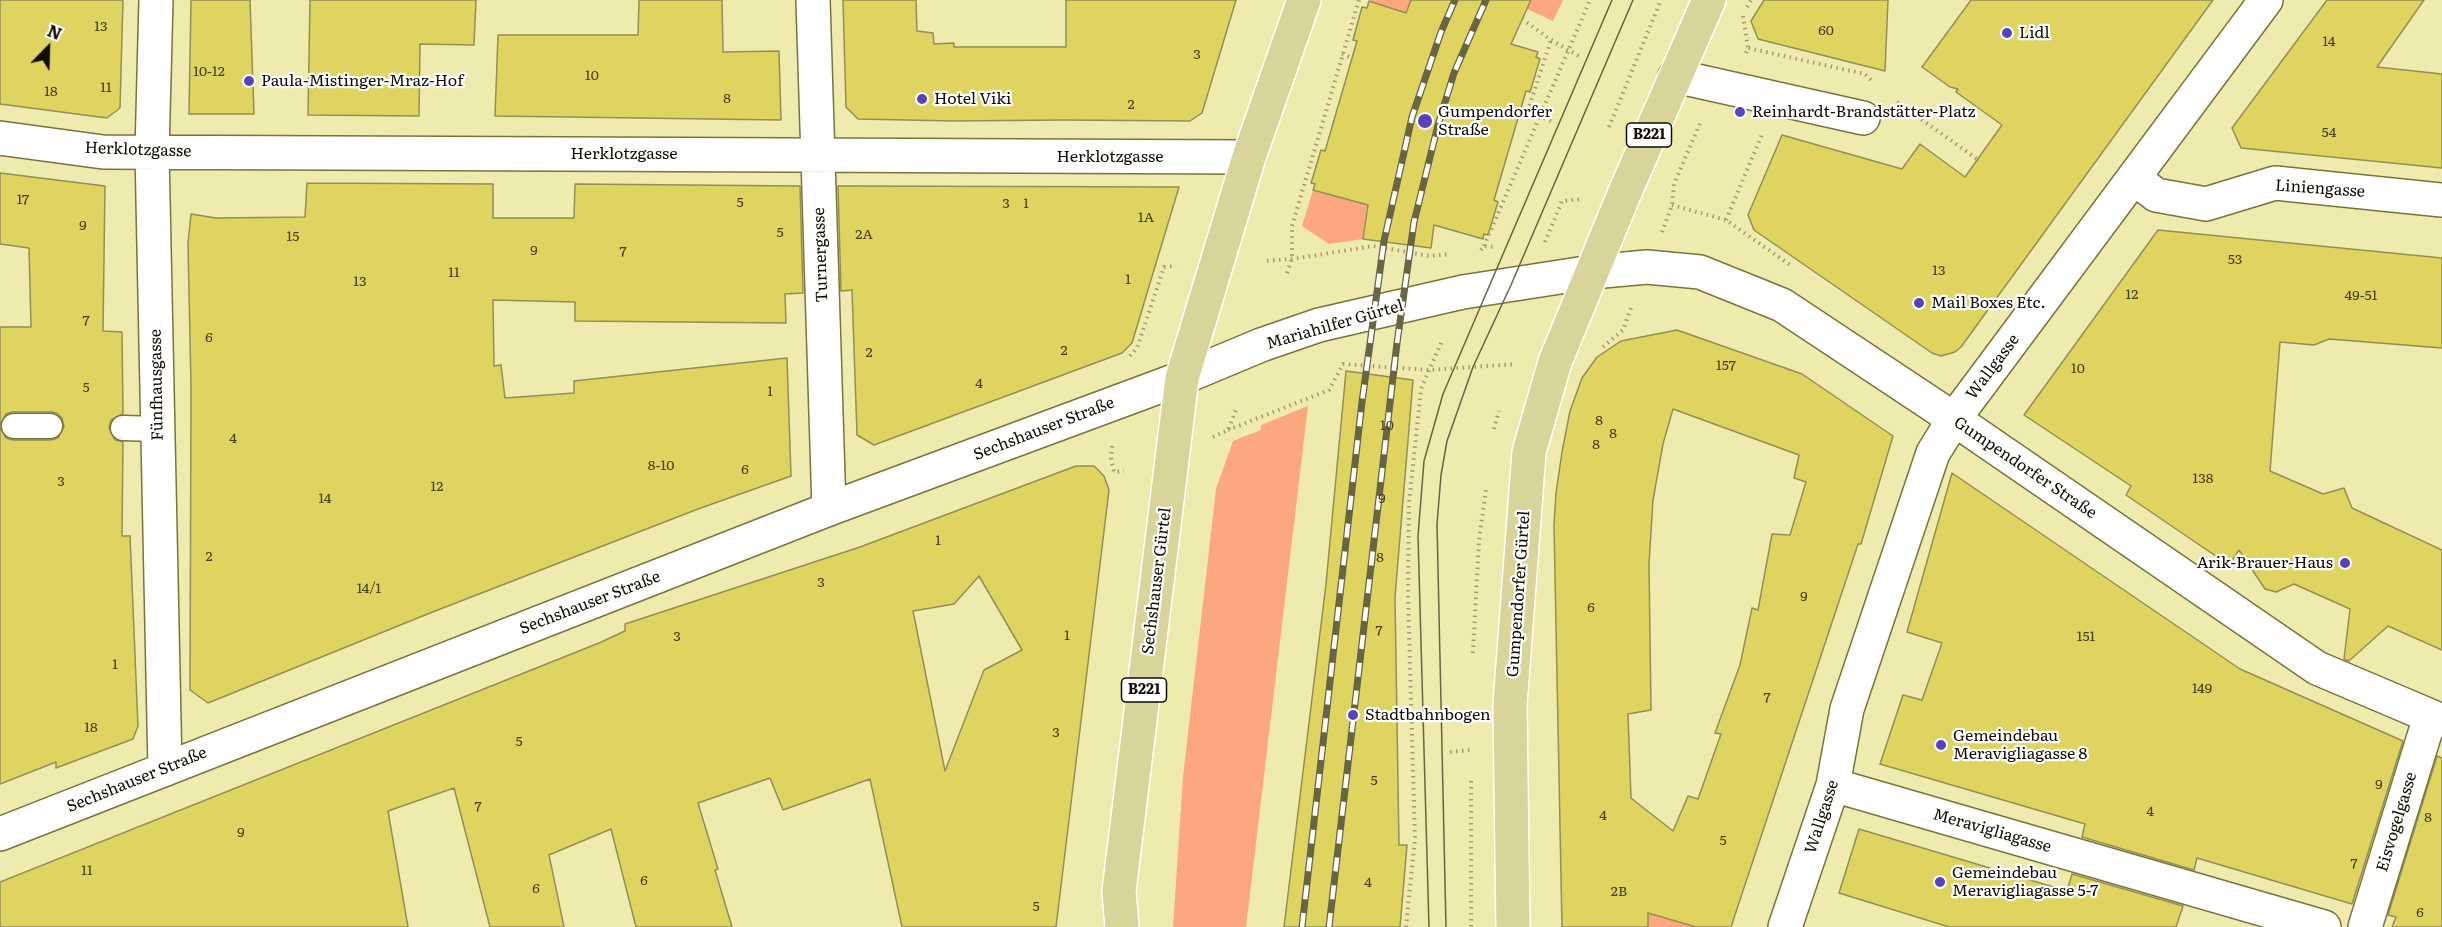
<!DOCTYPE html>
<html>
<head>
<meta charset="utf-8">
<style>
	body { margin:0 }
	#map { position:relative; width:2442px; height:927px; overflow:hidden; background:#efeaad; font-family:Literata,serif }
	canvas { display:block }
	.north { position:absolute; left:18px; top:18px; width:60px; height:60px; -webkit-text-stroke:4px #fff; paint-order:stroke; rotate:23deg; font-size:16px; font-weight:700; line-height:24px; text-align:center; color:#100d00 }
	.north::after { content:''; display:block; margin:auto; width:21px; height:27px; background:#100d00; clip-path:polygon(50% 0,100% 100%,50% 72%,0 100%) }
</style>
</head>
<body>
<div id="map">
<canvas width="2442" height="927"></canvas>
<div class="north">N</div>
</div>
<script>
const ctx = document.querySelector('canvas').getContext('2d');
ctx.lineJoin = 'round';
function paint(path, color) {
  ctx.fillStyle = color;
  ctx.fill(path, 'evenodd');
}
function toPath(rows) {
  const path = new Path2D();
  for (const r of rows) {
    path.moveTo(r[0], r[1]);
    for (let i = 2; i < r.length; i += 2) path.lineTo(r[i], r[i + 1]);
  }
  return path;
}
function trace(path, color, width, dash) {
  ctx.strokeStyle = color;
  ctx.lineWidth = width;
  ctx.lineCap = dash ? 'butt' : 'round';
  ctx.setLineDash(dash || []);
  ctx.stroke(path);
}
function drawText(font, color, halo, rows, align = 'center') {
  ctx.font = font + ' Literata,serif';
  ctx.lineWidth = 4.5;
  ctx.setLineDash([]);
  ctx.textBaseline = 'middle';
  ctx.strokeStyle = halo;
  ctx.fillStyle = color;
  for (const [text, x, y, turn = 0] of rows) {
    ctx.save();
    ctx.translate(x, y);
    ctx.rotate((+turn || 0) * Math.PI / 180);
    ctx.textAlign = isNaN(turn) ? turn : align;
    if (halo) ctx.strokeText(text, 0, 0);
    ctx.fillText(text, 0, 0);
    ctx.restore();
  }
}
paint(toPath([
	[1369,0,1411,0,1403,18,1397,10],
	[1532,0,1563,0,1553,21,1527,9],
	[1313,190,1341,198,1368,200,1363,239,1329,244,1302,226],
	[1308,406,1246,927,1173,927,1183,777,1216,489,1233,441,1261,430,1261,425],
	[1646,913,1696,927,1648,927]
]), '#fda781');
const building = toPath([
	[0,0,123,0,120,108,107,118,0,104,0,0],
	[191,0,250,0,254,114,189,114,191,0],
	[310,0,476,0,474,45,420,44,419,116,308,115,310,0],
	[639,0,722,0,723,52,779,51,781,120,495,116,498,35,638,35,639,0],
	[843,0,916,0,917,31,933,33,934,44,954,43,954,47,1066,47,1066,0,1236,0,1202,113,1190,121,1064,120,954,121,858,119,846,107,843,0],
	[1411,0,1531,0,1511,44,1538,52,1536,57,1540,59,1530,92,1526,91,1494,200,1498,202,1488,235,1484,234,1483,239,1434,225,1431,248,1363,239,1368,205,1313,190,1315,184,1311,183,1321,150,1325,151,1357,41,1353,40,1362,7,1367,8,1369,1,1406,13,1411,0],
	[1764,0,1888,0,1885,71,1758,39,1751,21,1764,0],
	[1971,0,2213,0,1961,347,1955,352,1941,356,1932,353,1754,230,1748,215,1782,135,1902,169,1920,144,1965,177,2002,125,1956,92,1958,89,1950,87,1922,67,1971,0],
	[2327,0,2424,0,2377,67,2442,74,2442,168,2241,148,2232,128,2327,0],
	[0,173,105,186,103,331,122,332,123,414,111,420,109,428,115,440,123,442,122,536,130,536,138,726,133,739,56,768,56,762,0,784,0,427,6,438,13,440,50,440,58,438,64,427,62,418,57,413,50,412,13,412,6,414,0,425,0,327,31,327,29,248,0,244,0,173],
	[307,183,493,184,493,218,574,218,575,184,800,186,803,293,785,294,786,323,575,321,575,302,493,300,494,366,501,365,505,398,574,393,574,381,787,358,791,476,698,509,430,613,208,703,190,690,191,388,188,243,191,214,216,218,305,217,307,183],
	[838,186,848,186,1179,187,1132,343,1122,353,874,445,857,435,852,290,841,291,838,186],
	[2158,230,2442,258,2442,348,2329,339,2314,345,2280,342,2270,471,2323,494,2344,488,2352,508,2442,550,2442,650,2388,626,2349,661,2344,659,2350,609,2294,584,2276,592,2265,589,2239,550,2229,565,2126,495,2131,486,2024,415,2158,230],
	[1677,330,1802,374,1893,436,1861,544,1858,544,1731,927,1696,927,1648,913,1648,927,1562,927,1554,525,1556,493,1562,452,1570,411,1582,378,1597,357,1621,341,1677,330],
	[1673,409,1799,455,1794,478,1806,482,1790,535,1772,534,1758,610,1752,608,1740,665,1715,733,1721,734,1698,799,1688,796,1673,831,1631,798,1628,714,1651,710,1649,564,1653,500,1663,444,1673,409],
	[1346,371,1413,380,1395,597,1399,845,1407,845,1400,927,1284,927,1326,584,1346,371],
	[1076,466,1094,466,1104,476,1109,490,1056,927,902,927,870,779,783,810,770,778,698,803,718,869,715,870,732,927,636,927,611,829,549,855,564,927,490,927,454,788,388,811,408,927,0,927,0,882,599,643,625,631,625,624,860,547,1076,466],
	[979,576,1022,650,984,670,945,771,913,611,954,604,979,576],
	[1952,473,2240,669,2403,741,2352,904,2197,858,2194,870,2082,837,2085,824,1880,764,1903,695,1922,700,1942,643,1907,632,1952,473],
	[2437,756,2442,758,2442,927,2392,927,2396,917,2388,915,2437,756],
	[1859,829,2067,891,2072,874,2183,906,2176,927,1949,927,1839,893,1859,829]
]);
paint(building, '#ded45f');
trace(building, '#948f55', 1.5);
const service = toPath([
	[14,426,50,426],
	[123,428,157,429]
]);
const minor = toPath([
	[156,0,152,152,165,769],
	[813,0,829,509],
	[1675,76,1863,118],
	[0,138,103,152,1249,157],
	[2134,178,2156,195,2206,204,2275,183,2442,200],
	[1833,785,2324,927],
	[1785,927,1833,785,1847,709,1933,453,1954,419,2266,0],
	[2365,927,2430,717]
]);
const tertiary = toPath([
	[0,834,829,509,1182,378,1261,345,1319,325,1463,292,1592,272,1647,267,1700,272,1782,305,1954,419,2317,668,2442,721]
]);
const primary = toPath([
	[1122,927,1119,891,1182,378,1249,157,1304,0],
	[1513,927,1510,705,1529,452,1555,362,1625,192,1709,0]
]);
trace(service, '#79743a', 27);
trace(minor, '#79743a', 36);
trace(tertiary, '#79743a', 36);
trace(primary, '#fff', 36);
trace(toPath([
	[1747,7,1751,0],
	[1743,16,1748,48],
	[1522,19,1551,40,1579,56],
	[1746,53,1748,48,1865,74,1871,80],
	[1342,54,1352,58],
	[1897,102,1977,159],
	[1521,108,1528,110,1551,40],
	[1528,110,1551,121],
	[1609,127,1661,0],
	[1672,205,1726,220,1793,267],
	[1726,220,1763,132],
	[1662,232,1672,205,1674,184,1701,121],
	[1545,242,1562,201,1582,199],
	[1484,246,1590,0],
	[1481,250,1484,246,1496,247],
	[1267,261,1299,258,1373,246,1430,256,1450,254],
	[1287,273,1292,259,1292,226,1359,0],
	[1603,347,1623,330,1632,305],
	[1130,356,1137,348,1164,267,1176,266],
	[1494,429,1499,411],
	[1228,430,1329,390,1343,364,1429,370,1516,364],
	[1213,437,1228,430,1236,410],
	[1112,446,1111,458,1114,472,1124,471],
	[1473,653,1479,540,1486,490],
	[1450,752,1471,750],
	[1471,781,1471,927],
	[1406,927,1415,839,1408,596,1409,503,1421,389,1441,343]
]), '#a19d71', 4, [1.5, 4.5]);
trace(service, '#fff', 24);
trace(minor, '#fff', 33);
trace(tertiary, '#fff', 33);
trace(primary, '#d9d49a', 33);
trace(toPath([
	[1429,927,1418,536,1424,461,1443,394,1612,0],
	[1446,927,1437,524,1441,475,1447,441,1473,367,1511,285,1633,0]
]), '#686444', 1.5);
const rail = toPath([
	[1302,927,1362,402,1384,241,1412,117,1441,32,1455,0],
	[1329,927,1397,343,1414,222,1438,125,1454,73,1486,0]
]);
trace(rail, '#686444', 7);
trace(rail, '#fff', 4.5, [14]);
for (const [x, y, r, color] of [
	[2007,33,6,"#5744bc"],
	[249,81,6,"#5744bc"],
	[922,99,6,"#5744bc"],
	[1740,112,6,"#5744bc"],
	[1425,121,8,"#5744bc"],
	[1919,303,6,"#5744bc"],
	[2345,563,6,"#5744bc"],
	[1353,715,6,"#5744bc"],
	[1941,745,6,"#5744bc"],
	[1940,882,6,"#5744bc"]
]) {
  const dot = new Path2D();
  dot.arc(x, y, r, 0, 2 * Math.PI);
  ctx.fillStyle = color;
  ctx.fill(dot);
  trace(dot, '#fff', 2);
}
drawText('14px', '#443f18', null, [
	["13",101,27],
	["60",1826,31],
	["14",2329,42],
	["3",1197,55],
	["10-12",209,72],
	["10",592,76],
	["11",106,88],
	["18",51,92],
	["8",727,99],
	["2",1131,105],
	["54",2329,133],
	["17",23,200],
	["5",740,203],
	["3",1006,204],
	["1",1026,204],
	["1A",1146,218],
	["9",83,226],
	["5",780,233],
	["2A",864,235],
	["15",293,237],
	["9",534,251],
	["7",623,252],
	["53",2235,260],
	["13",1939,271],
	["11",454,273],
	["1",1128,280],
	["13",360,282],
	["12",2132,295],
	["49-51",2361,296],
	["7",86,321],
	["6",209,338],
	["2",1064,351],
	["2",869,353],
	["157",1726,366],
	["10",2078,369],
	["4",979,384],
	["5",86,388],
	["1",770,392],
	["8",1599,421],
	["10",1387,426],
	["8",1613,434],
	["4",233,439],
	["8",1596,445],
	["8-10",661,466],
	["6",745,470],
	["138",2203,479],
	["3",61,482],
	["12",437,487],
	["14",325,499],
	["9",1382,499],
	["1",938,541],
	["2",209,557],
	["8",1380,558],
	["3",821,583],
	["14/1",369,589],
	["9",1804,597],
	["6",1591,608],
	["7",1379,631],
	["1",1067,636],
	["3",677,637],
	["151",2086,637],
	["1",115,665],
	["149",2202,689],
	["7",1767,698],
	["18",91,728],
	["3",1056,733],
	["5",519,742],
	["5",1374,781],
	["9",2379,785],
	["7",478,807],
	["4",2150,812],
	["4",1603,816],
	["8",2428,818],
	["9",241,833],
	["5",1723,841],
	["7",2354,864],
	["11",87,871],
	["6",644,881],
	["4",1368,883],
	["6",536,889],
	["2B",1619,892],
	["5",1036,907],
	["6",2420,913]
]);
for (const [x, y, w] of [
	[1649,135,45],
	[1144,690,45]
]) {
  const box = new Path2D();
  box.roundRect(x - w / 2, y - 12, w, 24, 4.5);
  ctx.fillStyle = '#fff';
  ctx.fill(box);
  trace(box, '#100d00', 1.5);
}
drawText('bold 15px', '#100d00', null, [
	["B221",1649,135],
	["B221",1144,690]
]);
drawText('16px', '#100d00', '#fff', [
	["Lidl",2019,33],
	["Paula-Mistinger-Mraz-Hof",261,81],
	["Hotel Viki",934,99],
	["Gumpendorfer",1438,112],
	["Straße",1438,130],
	["Reinhardt-Brandstätter-Platz",1752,112],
	["Mail Boxes Etc.",1931,303],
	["Arik-Brauer-Haus",2333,563,"right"],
	["Stadtbahnbogen",1365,715],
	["Gemeindebau",1953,736],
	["Meravigliagasse 8",1953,754],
	["Gemeindebau",1952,873],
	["Meravigliagasse 5-7",1952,891]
], 'left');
drawText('16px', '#100d00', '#fff', [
	["Herklotzgasse",138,150,2],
	["Herklotzgasse",624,154],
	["Herklotzgasse",1110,157],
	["Liniengasse",2320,189,4],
	["Turnergasse",821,255,-92],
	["Mariahilfer Gürtel",1335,325,-16],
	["Wallgasse",1993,367,-53],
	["Fünfhausgasse",157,385,-91],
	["Sechshauser Straße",1044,429,-21],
	["Gumpendorfer Straße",2025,468,34],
	["Sechshauser Gürtel",1157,581,-83],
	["Gumpendorfer Gürtel",1519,594,-86],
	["Sechshauser Straße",590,603,-21],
	["Sechshauser Straße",137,780,-22],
	["Wallgasse",1822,817,-72],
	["Eisvogelgasse",2397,822,-73],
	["Meravigliagasse",1992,831,16]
]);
</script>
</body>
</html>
